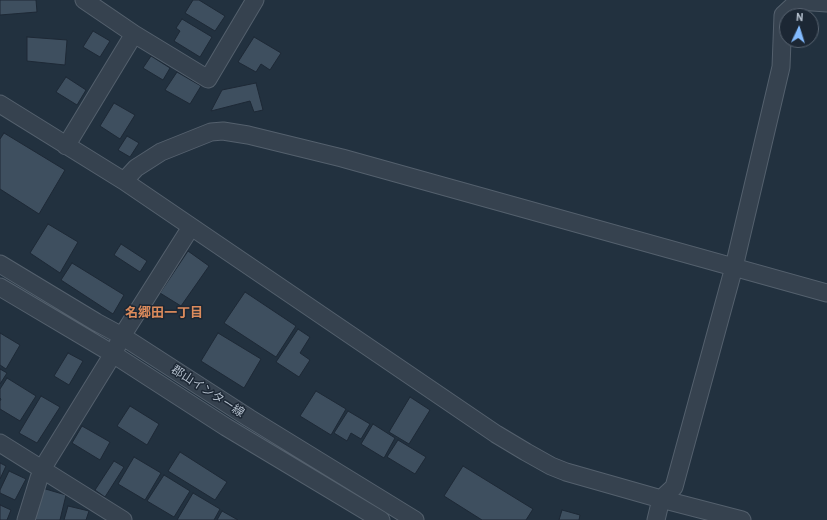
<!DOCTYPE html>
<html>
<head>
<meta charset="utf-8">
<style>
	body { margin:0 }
	#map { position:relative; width:827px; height:520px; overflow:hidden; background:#22313f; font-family:Barlow,sans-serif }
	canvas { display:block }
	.north { position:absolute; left:779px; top:8px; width:40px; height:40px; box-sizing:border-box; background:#1c2734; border:1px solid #586370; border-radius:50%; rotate:4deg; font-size:11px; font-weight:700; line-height:16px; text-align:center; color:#b2bdca }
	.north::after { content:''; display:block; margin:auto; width:14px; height:18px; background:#83bbff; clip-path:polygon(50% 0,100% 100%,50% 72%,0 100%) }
</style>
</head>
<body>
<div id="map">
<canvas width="827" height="520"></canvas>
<div class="north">N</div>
</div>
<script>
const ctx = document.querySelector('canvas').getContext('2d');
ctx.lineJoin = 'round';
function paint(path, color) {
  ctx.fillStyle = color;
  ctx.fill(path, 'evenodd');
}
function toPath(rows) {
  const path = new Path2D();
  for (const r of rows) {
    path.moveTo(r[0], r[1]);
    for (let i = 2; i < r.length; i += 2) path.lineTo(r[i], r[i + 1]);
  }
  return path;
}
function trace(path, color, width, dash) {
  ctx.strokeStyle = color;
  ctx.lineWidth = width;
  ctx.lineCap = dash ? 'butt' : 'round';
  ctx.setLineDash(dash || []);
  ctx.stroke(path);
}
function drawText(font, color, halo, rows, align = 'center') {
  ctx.font = font + ' Barlow,"Noto Sans JP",sans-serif';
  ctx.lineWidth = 3;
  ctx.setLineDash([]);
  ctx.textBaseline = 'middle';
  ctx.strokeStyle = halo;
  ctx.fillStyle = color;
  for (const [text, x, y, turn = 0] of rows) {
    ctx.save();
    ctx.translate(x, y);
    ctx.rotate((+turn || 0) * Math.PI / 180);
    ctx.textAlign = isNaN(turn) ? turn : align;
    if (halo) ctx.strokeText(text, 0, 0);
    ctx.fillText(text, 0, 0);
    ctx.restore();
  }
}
const building = toPath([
	[0,0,36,0,37,12,0,15,0,0],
	[193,0,199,0,225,16,215,31,185,13,193,0],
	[182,19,212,37,200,57,174,41,180,31,176,28,182,19],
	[93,31,110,41,100,57,83,47,93,31],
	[27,37,67,40,65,65,27,61,27,37],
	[254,37,281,53,270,70,261,64,256,72,238,62,254,37],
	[151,56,170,68,163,80,143,68,151,56],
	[177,72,201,86,190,104,165,90,177,72],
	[66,77,86,90,77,105,56,92,66,77],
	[256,83,263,110,254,112,250,101,211,111,222,90,256,83],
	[114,103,135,115,120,139,100,126,114,103],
	[4,133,65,170,39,214,0,189,0,139,4,133],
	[127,136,139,143,130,157,118,150,127,136],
	[48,224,78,242,60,273,30,253,48,224],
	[121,244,147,261,140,272,114,255,121,244],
	[188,251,209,266,181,306,160,293,188,251],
	[72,263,124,295,113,314,61,280,72,263],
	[245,292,296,326,276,357,224,323,245,292],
	[298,329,310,337,300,353,310,360,299,377,276,362,298,329],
	[0,333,20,345,6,369,0,365,0,333],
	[218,333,261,359,244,388,201,361,218,333],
	[68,353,83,361,69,385,54,376,68,353],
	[0,369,7,373,0,384,0,369],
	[7,378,36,396,20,421,0,409,0,401,1,399,0,398,0,389,7,378],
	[316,391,346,409,331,435,300,416,316,391],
	[41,396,60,407,37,443,19,433,41,396],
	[410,397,430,410,409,444,389,432,410,397],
	[130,406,159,424,147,445,117,426,130,406],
	[348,411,370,424,361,439,351,433,347,441,334,433,348,411],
	[373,424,395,438,384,458,361,444,373,424],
	[82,426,110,442,100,460,72,443,82,426],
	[398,440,426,457,415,474,387,457,398,440],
	[180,452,227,482,215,500,168,471,180,452],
	[134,457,161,473,145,500,118,484,134,457],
	[114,461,124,467,105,497,95,490,114,461],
	[0,463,6,466,0,479,0,463],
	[463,466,533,509,526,520,482,520,444,496,463,466],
	[9,471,26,479,15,500,0,493,0,490,9,471],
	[164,475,190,491,174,517,147,501,164,475],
	[42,488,66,495,60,520,34,520,42,488],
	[193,493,220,509,214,520,177,520,193,493],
	[0,505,11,510,7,520,0,520,0,505],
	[68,506,89,511,86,520,64,520,68,506],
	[562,510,580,515,579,520,559,520,562,510],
	[222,511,238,520,217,520,222,511]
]);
paint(building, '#3e4f5f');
trace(building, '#1e2936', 1);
const minor = toPath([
	[84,0,134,34],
	[0,104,124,181,496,434,526,452,551,466,566,472,661,499,742,520],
	[66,146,134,34,208,79,255,0],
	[124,181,136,168,161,152,211,132,223,131,248,135,342,158,827,293],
	[0,264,96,322,122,336,249,418,415,520],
	[0,287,113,354,226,427,381,520],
	[0,443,123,520],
	[26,520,39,478,47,461,113,354,122,336,191,227],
	[656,520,661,499,674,487,734,267,781,67,783,15,798,1,827,3]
]);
trace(minor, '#54606d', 19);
trace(minor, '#36424f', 17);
drawText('12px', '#b2bdca', '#1c2734', [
	["郡山インター線",208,391,33]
]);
drawText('bold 13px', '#dc8b5c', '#1c2734', [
	["名郷田一丁目",164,313]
]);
</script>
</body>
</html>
